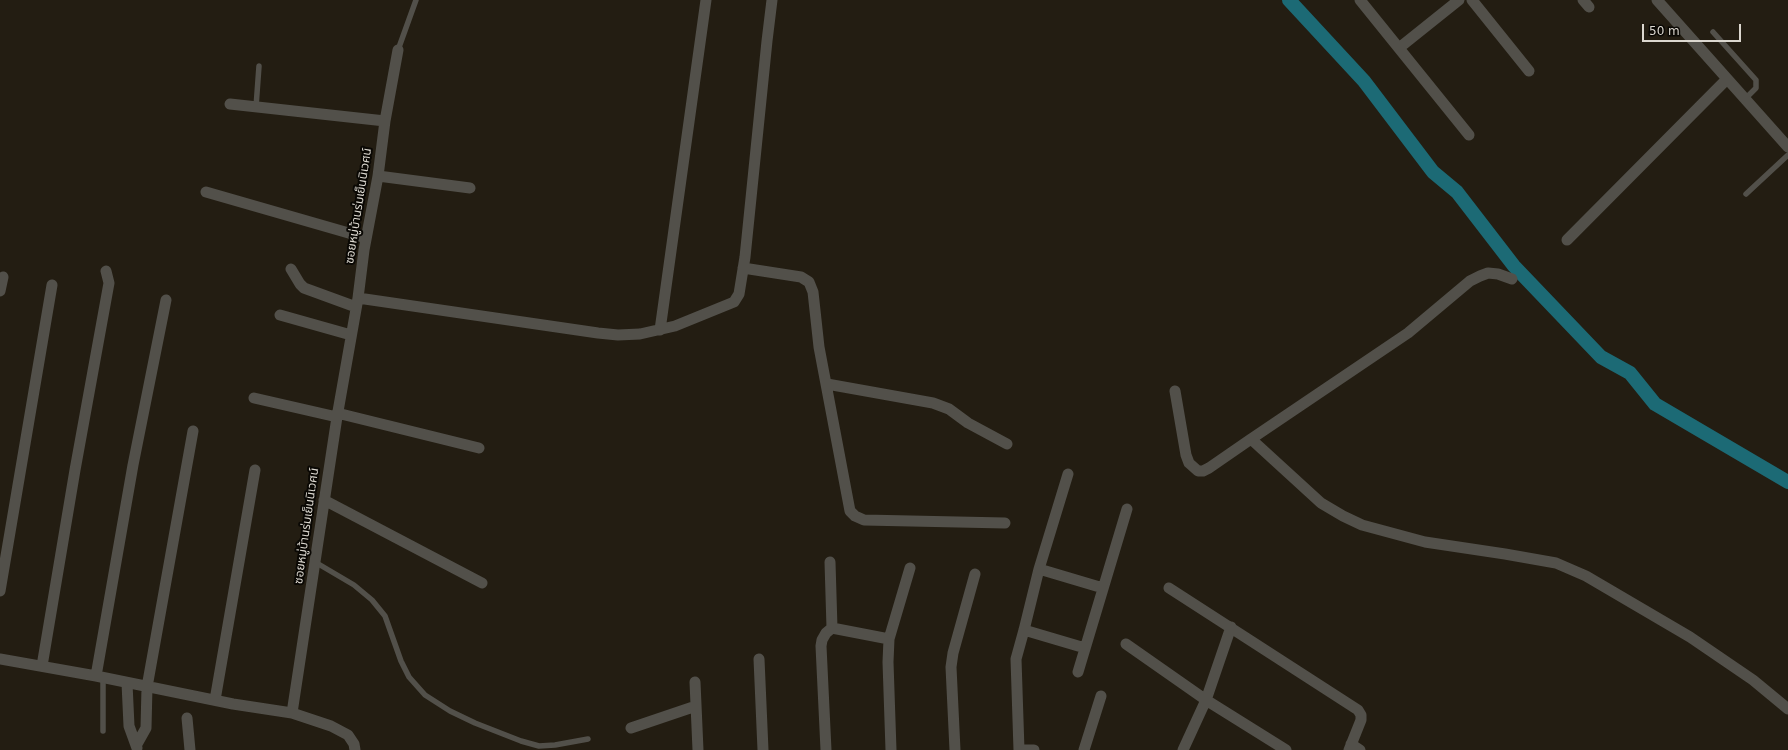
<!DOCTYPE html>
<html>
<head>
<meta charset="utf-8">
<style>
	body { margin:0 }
	#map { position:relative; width:1788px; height:750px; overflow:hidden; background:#231d12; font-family:"DejaVu Sans",sans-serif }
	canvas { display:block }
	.scale { position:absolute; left:1642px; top:24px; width:99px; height:18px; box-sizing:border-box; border:2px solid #dbd7cf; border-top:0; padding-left:5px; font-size:12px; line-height:14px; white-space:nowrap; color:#dbd7cf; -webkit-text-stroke:3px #0a0804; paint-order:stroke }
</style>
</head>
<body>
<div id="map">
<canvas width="1788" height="750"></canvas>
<div class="scale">50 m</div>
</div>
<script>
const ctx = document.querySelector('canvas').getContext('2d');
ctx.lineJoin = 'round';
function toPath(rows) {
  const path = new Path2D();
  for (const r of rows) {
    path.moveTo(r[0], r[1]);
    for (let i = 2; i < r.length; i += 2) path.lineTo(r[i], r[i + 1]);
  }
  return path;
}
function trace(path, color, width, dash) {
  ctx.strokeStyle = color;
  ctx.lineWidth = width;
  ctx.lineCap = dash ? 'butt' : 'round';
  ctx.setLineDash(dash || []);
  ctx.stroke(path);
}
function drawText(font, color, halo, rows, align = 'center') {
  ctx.font = font + ' "DejaVu Sans","Noto Sans Thai",sans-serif';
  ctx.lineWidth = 4;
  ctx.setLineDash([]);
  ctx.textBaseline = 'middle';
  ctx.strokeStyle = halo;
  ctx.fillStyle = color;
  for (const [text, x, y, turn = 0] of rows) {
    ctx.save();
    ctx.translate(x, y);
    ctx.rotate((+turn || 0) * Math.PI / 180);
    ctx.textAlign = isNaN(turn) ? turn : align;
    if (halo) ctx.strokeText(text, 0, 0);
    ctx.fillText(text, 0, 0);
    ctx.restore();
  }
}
trace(toPath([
	[1289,0,1364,81,1433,172,1457,192,1514,266,1601,357,1630,373,1655,404,1788,482]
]), '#1c6a75', 14);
trace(toPath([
	[1713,32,1756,80,1756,88,1745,99],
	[398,50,416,0],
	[256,107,259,66],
	[1746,194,1788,155],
	[315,562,354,585,372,600,385,616,401,661,409,677,425,695,450,711,475,723,521,741,539,746,555,745,588,739],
	[103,731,103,678]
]), '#52504a', 5.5);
trace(toPath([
	[1360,0,1469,135],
	[1472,0,1529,71],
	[1583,0,1589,7],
	[1657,0,1788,147],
	[1399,48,1459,0],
	[230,104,385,121],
	[378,176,470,188],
	[206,192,366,238],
	[1567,240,1727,79],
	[743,268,801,277,809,282,813,292,819,347,850,511,855,516,864,520,1005,523],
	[291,269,300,284,304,288,356,307],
	[0,291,3,277],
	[358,298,598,333,618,335,640,334,675,326,734,302,739,294,745,257,767,41,772,0],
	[280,315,351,335],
	[660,330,706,0],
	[827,384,933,403,949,409,968,423,1007,444],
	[1175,391,1186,455,1189,463,1198,471,1203,471,1209,468,1251,439,1321,503,1343,516,1362,525,1425,542,1505,554,1556,563,1586,576,1690,637,1753,680,1788,709],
	[254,398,337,417],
	[337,413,479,448],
	[1251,439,1408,333,1470,281,1480,276,1488,273,1498,274,1512,279],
	[324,500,482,583],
	[830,562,832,628],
	[1039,569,1068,474],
	[1169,588,1358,710,1361,715,1361,720,1349,750],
	[0,591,52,285],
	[1024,630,1085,648],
	[889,639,910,568],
	[1126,644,1206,700,1286,750],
	[0,659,96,676,233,704,292,713,337,417,358,298,364,250,378,176,385,121,398,50],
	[759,659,763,750],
	[42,666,75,470,109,283,106,271],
	[1078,672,1127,509],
	[96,676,133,465,166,300],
	[695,682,698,750],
	[127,683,129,726,137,748],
	[215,700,255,470],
	[292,713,331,726,348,735,354,744,355,750],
	[187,718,190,750],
	[631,728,696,706],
	[137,744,146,728,147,687,193,431],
	[1351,744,1360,750],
	[826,750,821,646,822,640,826,633,832,628,889,639,888,662,891,750],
	[955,750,951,667,953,653,975,574],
	[1019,750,1016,659,1024,630,1039,569,1103,588],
	[1019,750,1034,750],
	[1084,750,1101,696],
	[1183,750,1206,700,1231,627]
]), '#52504a', 11);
drawText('12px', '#dbd7cf', '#0a0804', [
	["ซอยหมู่บ้านร่มเย็นนิเวศน์",359,206,-81],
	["ซอยหมู่บ้านร่มเย็นนิเวศน์",307,526,-82]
]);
</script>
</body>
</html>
